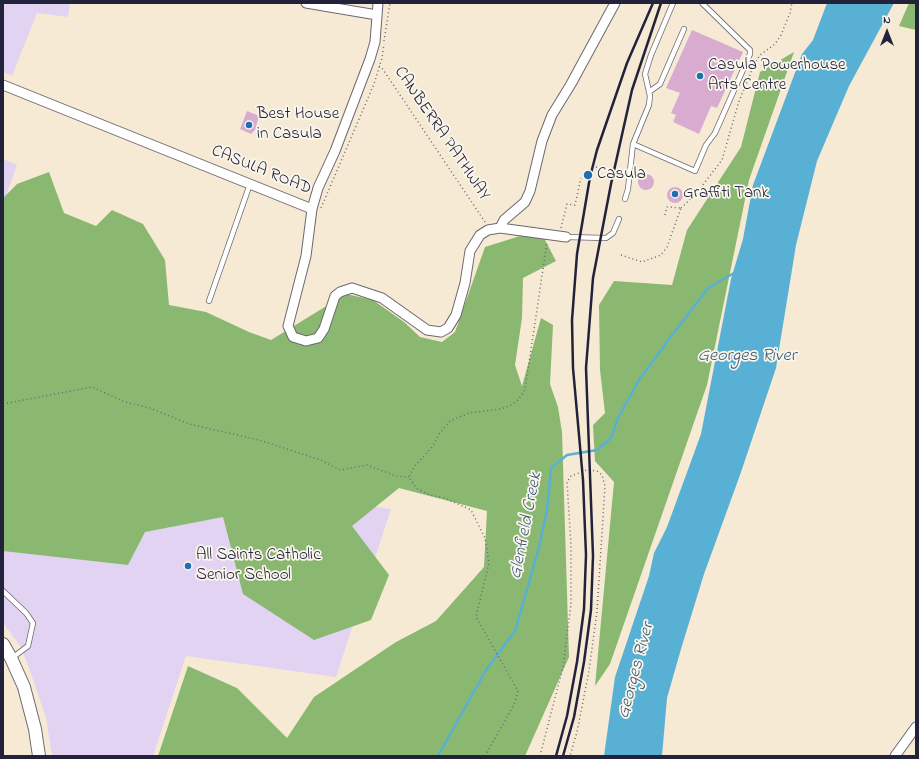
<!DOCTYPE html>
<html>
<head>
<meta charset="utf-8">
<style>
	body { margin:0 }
	#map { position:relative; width:919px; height:759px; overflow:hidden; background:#f6ead4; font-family:"Indie Flower",sans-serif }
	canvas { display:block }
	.frame { position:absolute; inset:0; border:4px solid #22223b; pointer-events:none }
	.north { position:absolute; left:867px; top:12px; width:40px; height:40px; -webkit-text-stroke:3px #fbf7ec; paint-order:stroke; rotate:0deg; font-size:11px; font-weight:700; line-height:16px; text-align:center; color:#22223b }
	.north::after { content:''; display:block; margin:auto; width:14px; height:18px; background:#22223b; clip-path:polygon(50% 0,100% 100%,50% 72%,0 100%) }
</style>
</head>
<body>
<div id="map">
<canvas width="919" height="759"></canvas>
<div class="frame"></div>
<div class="north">N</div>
</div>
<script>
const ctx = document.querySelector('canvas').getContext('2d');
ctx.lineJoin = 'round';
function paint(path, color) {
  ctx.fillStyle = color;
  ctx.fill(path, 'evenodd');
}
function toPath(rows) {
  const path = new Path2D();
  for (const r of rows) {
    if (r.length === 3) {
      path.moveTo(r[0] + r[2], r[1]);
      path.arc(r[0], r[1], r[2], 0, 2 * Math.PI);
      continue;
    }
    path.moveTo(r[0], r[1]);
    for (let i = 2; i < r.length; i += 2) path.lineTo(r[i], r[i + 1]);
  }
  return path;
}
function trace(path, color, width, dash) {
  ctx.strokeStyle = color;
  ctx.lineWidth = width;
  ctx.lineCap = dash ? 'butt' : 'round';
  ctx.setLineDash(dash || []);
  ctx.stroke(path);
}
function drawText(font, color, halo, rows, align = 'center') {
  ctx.font = font + ' "Indie Flower",sans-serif';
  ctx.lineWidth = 3.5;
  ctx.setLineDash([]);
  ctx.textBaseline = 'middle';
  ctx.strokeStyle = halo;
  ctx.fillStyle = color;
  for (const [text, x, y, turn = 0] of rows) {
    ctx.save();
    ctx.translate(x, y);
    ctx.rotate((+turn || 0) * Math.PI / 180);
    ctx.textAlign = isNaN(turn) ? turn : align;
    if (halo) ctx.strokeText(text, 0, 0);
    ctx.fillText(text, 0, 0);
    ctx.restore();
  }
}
paint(toPath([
	[3,3,70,3,68,17,37,13,12,76,3,72],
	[3,159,17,165,3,204],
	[144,472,391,509,336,677,186,656,153,756,52,756,46,718,28,665,20,646,3,623,3,504]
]), '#e3d3f2');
paint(toPath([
	[909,3,916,3,916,30,899,26],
	[794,52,749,180,707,385,610,664,595,686,614,482,595,461,593,425,605,413,600,370,599,305,614,281,672,285,687,230,741,147,760,72],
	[49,172,64,213,96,226,112,210,143,224,165,260,169,305,206,312,249,332,271,340,346,294,373,300,404,322,420,337,442,342,455,332,485,247,520,236,544,238,556,261,523,278,522,318,515,365,522,386,541,318,553,325,550,384,558,407,562,432,569,657,525,756,158,756,188,666,237,688,287,738,314,697,396,642,436,621,484,567,487,511,399,488,352,526,389,575,371,620,314,640,243,594,223,517,145,532,128,565,3,551,3,198,17,184]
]), '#8ab871');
paint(toPath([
	[827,3,894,3,849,86,817,161,796,245,776,368,740,475,704,574,681,649,667,698,662,756,604,756,615,677,649,576,654,553,667,527,701,434,731,279,743,239,753,185,802,54,813,40]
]), '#59b0d5');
trace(toPath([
	[438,756,486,670,515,631,538,551,547,510,551,468,567,455,597,450,611,438,618,418,639,380,672,335,708,288,734,273]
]), '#59b0d5', 2.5);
paint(toPath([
	[692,30,743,52,717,108,711,106,699,134,673,122,676,115,671,113,680,93,666,88],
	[247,111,259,116,255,130,251,134,240,129],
	[646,182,8],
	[675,195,8]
]), '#d8abd1');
const lane = toPath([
	[649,92,660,84,684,29],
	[633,144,695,171,706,145,715,133,750,54,750,50,702,3],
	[625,199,628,189,633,144,649,105,650,96,645,74,651,55,673,3],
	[566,237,606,238,613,233,619,219],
	[209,301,250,184],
	[3,591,26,613,33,623,28,646,12,658]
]);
const street = toPath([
	[306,3,377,15],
	[378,3,375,42,370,59,335,151,318,188,312,209,306,256,288,326,293,337,306,341,318,338,324,329,335,296,340,292,352,288,382,298,427,330,441,332,448,328,456,315,465,283,470,251,480,235,488,230,500,228,566,237],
	[3,85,312,209],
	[500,228,504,220,525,202,530,191,542,141,552,115,571,84,615,3],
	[895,756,916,727]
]);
const secondary = toPath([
	[3,644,11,658,24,687,35,729,39,756]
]);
trace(lane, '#6c6871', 6);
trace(street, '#6c6871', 11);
trace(secondary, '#6c6871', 14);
trace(toPath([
	[384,41,390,3],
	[379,66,382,68,485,222],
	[596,167,600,168],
	[321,208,374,84,382,58,384,44],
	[681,208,695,195,722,160,739,101,755,63,760,55,775,44,781,35,790,13,792,3],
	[665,215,667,207,681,208],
	[561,228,567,204,575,205,581,178],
	[621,255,642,262,661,255,667,247,681,208],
	[3,404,92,387,125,402,150,408,189,424,259,440,321,460,340,470,367,465,396,476,409,477],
	[485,756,514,705,518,691,476,617,489,563,485,538,471,510,445,498,430,495,416,488,409,477,414,467,433,446,439,434,450,421,469,413,501,409,511,405,518,400,525,390,547,242],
	[540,756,563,667,571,604,571,545,567,482,571,476,587,470,597,471,602,475,605,486,597,611,589,671,577,732,570,756]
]), '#6c6871', 1.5, [1, 3]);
trace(lane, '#fff', 4.5);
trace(street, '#fff', 9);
trace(secondary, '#fff', 12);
trace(toPath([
	[556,756,567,716,577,662,584,609,586,555,583,480,573,368,572,320,577,254,590,177,597,150,627,63,653,3],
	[563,756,574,717,584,662,591,610,593,556,586,368,593,278,611,184,632,90,661,3]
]), '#22223b', 2.5);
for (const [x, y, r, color] of [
	[700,76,4,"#1f6fb2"],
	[249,125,4,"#1f6fb2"],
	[588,175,5,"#1f6fb2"],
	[675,194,4,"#1f6fb2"],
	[188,566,4,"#1f6fb2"]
]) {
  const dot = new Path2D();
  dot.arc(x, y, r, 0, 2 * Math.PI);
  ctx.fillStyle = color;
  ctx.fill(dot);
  trace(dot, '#fbf7ec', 1.5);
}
drawText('17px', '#22223b', '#fbf7ec', [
	["Casula Powerhouse",708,66],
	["Arts Centre",708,86],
	["Best House",257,115],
	["in Casula",257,135],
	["Casula",597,175],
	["Graffiti Tank",683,194],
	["All Saints Catholic",196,556],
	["Senior School",196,576]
], 'left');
drawText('17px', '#22223b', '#fbf7ec', [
	["CANBERRA PATHWAY",441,134,56],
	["CASULA ROAD",261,171,22]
]);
drawText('italic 18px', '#385b79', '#fbf7ec', [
	["Georges River",747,357],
	["Glenfield Creek",527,526,-79],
	["Georges River",637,671,-75]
]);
</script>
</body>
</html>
